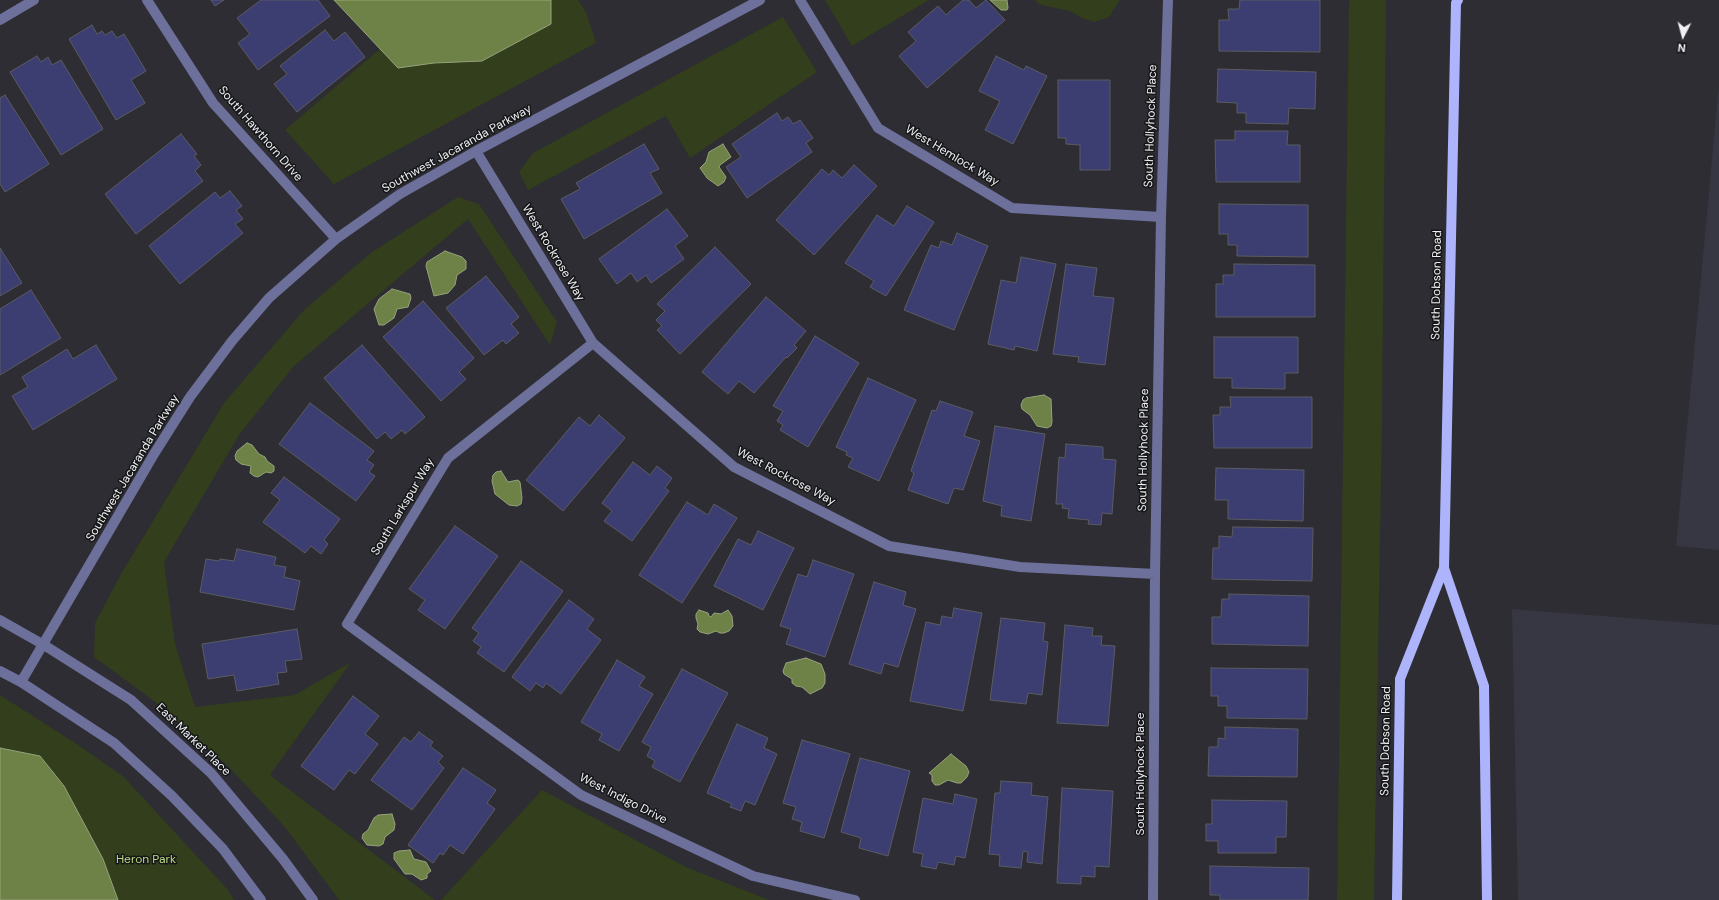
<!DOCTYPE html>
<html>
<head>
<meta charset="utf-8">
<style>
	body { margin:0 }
	#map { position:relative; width:1719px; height:900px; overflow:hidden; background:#2d2d33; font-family:"DM Sans",sans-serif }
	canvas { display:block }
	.north { position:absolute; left:1663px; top:16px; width:40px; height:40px; -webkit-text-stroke:3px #151618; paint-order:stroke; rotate:186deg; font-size:11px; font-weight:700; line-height:16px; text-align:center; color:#f0f1f4 }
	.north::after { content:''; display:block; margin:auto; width:14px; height:18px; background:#f0f1f4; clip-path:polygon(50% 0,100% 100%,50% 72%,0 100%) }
</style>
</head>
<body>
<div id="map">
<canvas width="1719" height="900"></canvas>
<div class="north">N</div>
</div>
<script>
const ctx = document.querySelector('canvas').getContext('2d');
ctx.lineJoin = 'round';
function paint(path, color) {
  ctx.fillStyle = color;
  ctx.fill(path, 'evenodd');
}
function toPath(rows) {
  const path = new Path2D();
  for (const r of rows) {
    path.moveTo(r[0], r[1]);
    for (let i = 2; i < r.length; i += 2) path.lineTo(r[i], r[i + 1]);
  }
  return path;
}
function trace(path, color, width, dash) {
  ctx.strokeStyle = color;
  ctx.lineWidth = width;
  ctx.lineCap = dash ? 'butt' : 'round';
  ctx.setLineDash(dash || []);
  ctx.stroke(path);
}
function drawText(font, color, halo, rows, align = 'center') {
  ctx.font = font + ' "DM Sans",sans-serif';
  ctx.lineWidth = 3;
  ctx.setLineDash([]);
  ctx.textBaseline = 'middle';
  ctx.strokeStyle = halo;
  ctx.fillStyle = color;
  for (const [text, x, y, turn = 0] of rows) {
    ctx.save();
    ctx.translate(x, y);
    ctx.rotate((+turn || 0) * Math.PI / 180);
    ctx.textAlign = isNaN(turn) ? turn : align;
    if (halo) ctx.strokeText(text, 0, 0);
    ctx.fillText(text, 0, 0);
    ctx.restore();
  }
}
paint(toPath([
	[1719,84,1719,550,1676,546],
	[1512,609,1719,625,1719,900,1518,900]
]), '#363742');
paint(toPath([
	[334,0,578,0,586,12,596,43,334,184,285,130,380,49],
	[825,0,929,0,852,46],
	[1035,0,1120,0,1109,17,1094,22,1082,18,1070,11,1050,7,1039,4],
	[1349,0,1386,0,1382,420,1374,900,1337,900],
	[783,17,817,72,690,158,666,116,528,190,519,172,533,153],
	[458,197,479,204,557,322,550,345,468,219,293,367,239,435,164,562,175,644,195,707,295,695,351,662,270,775,435,900,339,900,284,826,226,764,154,701,94,657,95,623,121,574,224,403,304,310,372,252],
	[0,695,75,743,123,776,228,890,234,900,118,900,103,859,40,756,0,748],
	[542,790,686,867,769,900,441,900]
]), '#323e1c');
const water = toPath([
	[334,0,551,0,551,24,482,61,434,63,398,68,334,0],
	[990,0,1007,0,1008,8,1007,10,1001,10,990,0],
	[723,144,731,157,720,165,719,167,726,177,724,182,718,186,707,178,700,168,706,162,709,152,723,144],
	[445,251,462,257,466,261,466,269,457,275,455,285,448,293,434,296,426,266,427,262,445,251],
	[392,289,410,294,411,298,408,307,397,309,394,318,384,325,379,325,374,309,379,299,392,289],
	[1044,395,1051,399,1052,422,1051,426,1047,428,1037,426,1030,415,1022,409,1021,405,1023,400,1026,398,1044,395],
	[247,443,252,445,259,454,265,457,267,461,274,466,274,471,271,473,266,472,258,477,254,476,250,473,251,466,241,464,236,460,235,456,237,451,247,443],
	[501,471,508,482,518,480,520,482,522,498,521,504,517,506,509,505,495,494,492,481,493,475,496,472,501,471],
	[699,610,708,613,709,616,711,617,714,613,721,614,728,610,732,616,733,626,729,631,724,633,720,633,716,631,708,634,700,632,697,629,698,624,696,618,696,614,699,610],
	[806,658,821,664,825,674,825,683,822,688,810,694,802,687,796,686,792,683,792,679,784,674,783,671,786,663,806,658],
	[0,748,40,756,64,786,103,859,118,900,0,900,0,748],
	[951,754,966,766,969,772,967,777,961,783,957,783,948,780,939,785,935,785,932,781,932,775,929,773,951,754],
	[392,814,395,824,394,830,385,837,383,844,379,846,367,845,362,838,363,834,368,830,374,818,378,815,392,814],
	[410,850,414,859,426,862,431,871,427,874,427,878,421,880,412,874,405,874,394,859,394,853,399,851,410,850]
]);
paint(water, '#6e8247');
trace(water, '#95a37b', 1);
const building = toPath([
	[211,0,224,0,215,6,211,0],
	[261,0,318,0,330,16,258,70,238,43,250,34,237,18,261,0],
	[963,0,969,0,976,8,986,0,1005,20,927,88,899,56,916,41,908,32,938,6,946,15,963,0],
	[1240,0,1320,0,1320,52,1219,51,1219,20,1229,20,1228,9,1239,9,1240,0],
	[92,25,97,34,102,31,105,35,112,31,117,38,124,34,146,71,131,80,145,103,116,120,69,39,92,25],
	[325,30,334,41,345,32,365,57,297,112,274,84,287,74,280,66,325,30],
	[37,56,41,62,48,57,52,65,61,60,103,129,61,155,10,72,37,56],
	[996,56,1024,70,1026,66,1047,76,1013,144,985,130,1000,101,979,91,996,56],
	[1218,69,1316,72,1315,109,1289,108,1288,124,1246,123,1246,113,1237,113,1237,103,1217,102,1218,69],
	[1058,80,1110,80,1110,170,1080,170,1080,145,1066,144,1066,138,1058,138,1058,80],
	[5,95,49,164,5,192,0,184,0,98,5,95],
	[777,113,782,121,788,117,793,124,800,120,813,138,806,143,812,152,747,198,726,167,741,157,732,144,777,113],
	[1235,131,1288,131,1287,145,1300,145,1300,182,1216,182,1215,140,1235,140,1235,131],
	[181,134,197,154,194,156,201,165,195,171,203,181,136,234,105,194,181,134],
	[644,144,659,169,650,173,662,193,584,239,561,199,580,189,576,183,644,144],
	[854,165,877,186,814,255,776,220,822,169,829,175,833,170,842,178,854,165],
	[230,191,242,206,236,210,243,219,235,224,243,233,180,284,149,246,215,192,220,198,230,191],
	[1219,204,1308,205,1308,257,1237,256,1237,245,1228,245,1228,234,1219,234,1219,204],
	[907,206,934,222,886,296,870,287,874,281,845,263,877,215,894,226,907,206],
	[667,209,688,236,675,246,684,259,651,283,646,275,637,282,631,273,617,284,599,259,667,209],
	[957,233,988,246,954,330,904,310,931,245,939,248,941,241,952,245,957,233],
	[715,247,751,284,680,354,657,330,662,326,656,320,665,311,657,304,715,247],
	[0,248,22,283,0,296,0,248],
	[1021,257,1056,264,1037,351,1015,346,1014,350,988,344,1001,280,1016,283,1021,257],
	[1066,264,1097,268,1093,296,1114,298,1105,365,1078,362,1079,357,1053,354,1066,264],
	[1234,264,1315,265,1315,317,1216,317,1216,284,1223,284,1223,275,1234,275,1234,264],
	[486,276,519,317,511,324,519,333,506,344,503,340,484,355,446,308,486,276],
	[31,290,61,338,0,375,0,309,31,290],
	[766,297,806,331,794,345,797,348,787,358,786,357,754,393,739,381,728,394,702,372,766,297],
	[423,301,474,358,459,372,466,379,441,401,383,337,423,301],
	[815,336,859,363,808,447,780,430,783,425,777,421,783,411,773,406,815,336],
	[1214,337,1298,337,1298,373,1285,373,1285,389,1232,388,1232,378,1214,378,1214,337],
	[96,345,117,379,33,430,12,396,28,387,22,377,67,349,73,359,96,345],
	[362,345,425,417,405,434,402,430,391,439,385,432,377,439,324,378,362,345],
	[868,378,916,400,879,481,848,467,853,458,846,455,847,452,836,447,868,378],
	[1230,397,1312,397,1312,448,1214,448,1213,415,1220,415,1220,407,1231,407,1230,397],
	[940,401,973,412,964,436,980,441,963,490,954,488,948,504,908,490,914,473,911,471,932,410,936,411,940,401],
	[310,403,374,451,367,460,374,465,369,472,375,476,356,501,279,444,310,403],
	[599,415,625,438,563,511,526,480,579,417,590,426,599,415],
	[995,426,1045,434,1031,521,1001,516,1002,506,983,501,995,426],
	[1066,444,1103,447,1103,459,1116,460,1112,514,1102,513,1101,525,1088,524,1089,520,1068,518,1069,509,1062,508,1063,504,1056,504,1059,457,1065,458,1066,444],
	[633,462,650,475,657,466,672,478,665,488,669,491,632,541,604,521,612,511,602,503,633,462],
	[1216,468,1304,470,1303,521,1228,519,1228,500,1215,500,1216,468],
	[284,477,340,519,324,540,328,544,321,554,311,546,305,553,263,522,280,500,271,493,284,477],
	[687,502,708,515,714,504,737,518,682,603,639,575,687,502],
	[455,526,498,556,445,629,418,610,425,600,409,589,455,526],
	[1233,527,1313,528,1312,581,1212,579,1213,548,1219,548,1219,536,1232,537,1233,527],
	[758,531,794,548,763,610,714,586,738,539,751,545,758,531],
	[237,549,276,557,274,565,286,567,284,577,300,581,294,610,200,592,206,559,219,561,220,559,234,561,237,549],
	[813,560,854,574,825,657,786,644,791,629,780,626,798,574,807,577,813,560],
	[521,561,563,591,504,672,477,653,481,647,473,641,479,633,472,628,521,561],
	[874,582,906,592,903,605,916,609,898,667,884,663,881,674,849,664,874,582],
	[1229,594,1309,596,1308,646,1212,644,1212,617,1221,617,1222,599,1229,599,1229,594],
	[569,600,594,619,587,629,601,640,561,694,546,683,543,688,536,683,530,691,512,677,569,600],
	[954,608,982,613,963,711,910,701,926,622,940,625,942,616,952,618,954,608],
	[1001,618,1045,623,1043,641,1048,642,1042,695,1028,693,1026,704,990,700,1001,618],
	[1065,625,1093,628,1092,636,1102,636,1101,645,1115,646,1108,726,1057,723,1065,625],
	[297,629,302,659,285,661,287,672,277,673,279,684,237,691,234,675,208,679,202,644,297,629],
	[617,660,645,677,639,686,653,694,619,751,599,740,602,734,581,722,617,660],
	[1211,668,1308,669,1307,719,1227,718,1227,706,1218,706,1218,696,1211,696,1211,668],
	[682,669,728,693,680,782,652,767,655,761,647,756,651,747,642,742,682,669],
	[353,696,379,716,365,734,378,744,355,774,349,770,334,790,301,766,353,696],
	[737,724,768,738,764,748,777,754,755,805,745,801,741,811,730,807,732,804,707,793,737,724],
	[1225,727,1298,729,1297,777,1208,776,1209,747,1218,747,1218,738,1225,739,1225,727],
	[419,732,433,742,430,746,443,756,438,762,444,768,412,810,371,780,404,737,411,742,419,732],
	[802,740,850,754,824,838,800,831,802,822,792,819,796,807,783,803,802,740],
	[860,758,910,771,888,856,859,848,861,838,841,832,860,758],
	[463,768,496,790,487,803,495,809,463,854,450,845,443,855,440,853,433,863,408,845,463,768],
	[1001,781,1032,783,1031,795,1048,797,1042,864,1027,862,1028,852,1023,851,1021,868,999,866,1000,855,989,854,995,793,1000,793,1001,781],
	[1062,788,1113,791,1109,867,1095,866,1095,877,1081,876,1081,884,1057,883,1062,788],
	[955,794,977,799,965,858,956,856,954,865,938,862,936,869,921,866,923,854,913,852,923,798,953,804,955,794],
	[1212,800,1287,801,1286,837,1276,837,1276,853,1218,853,1218,841,1206,841,1206,824,1212,824,1212,800],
	[1210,866,1309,868,1308,900,1220,900,1220,895,1210,895,1210,866]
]);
paint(building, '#3c3d71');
trace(building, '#5b5c62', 1);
trace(toPath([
	[147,0,213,103,336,239],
	[800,0,878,128,1012,208,1161,217],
	[0,20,34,0],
	[476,151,593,343,734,467,889,546,1020,567,1155,574],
	[593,343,448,458,347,624,581,795,753,876,855,900],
	[0,620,44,645,131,700,211,773,283,859,313,900],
	[0,671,21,682,114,743,172,796,223,849,261,900],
	[21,682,154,454,190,397,232,341,269,298,336,239,400,194,476,151,760,0],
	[1153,900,1155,574,1161,217,1168,0]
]), '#6d709b', 10);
trace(toPath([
	[1444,568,1484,686,1487,900],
	[1397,900,1400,679,1444,568,1456,3,1458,0]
]), '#aeb4fb', 10);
drawText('12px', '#f0f1f4', '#151618', [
	["South Hollyhock Place",1151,126,-88],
	["South Hawthorn Drive",260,134,49],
	["Southwest Jacaranda Parkway",457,149,-29],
	["West Hemlock Way",952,156,31],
	["West Rockrose Way",553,253,59],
	["South Dobson Road",1437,285,-89],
	["South Hollyhock Place",1144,450,-89],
	["Southwest Jacaranda Parkway",133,468,-59],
	["West Rockrose Way",786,477,28],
	["South Larkspur Way",403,507,-59],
	["East Market Place",193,740,44],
	["South Dobson Road",1386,741,-89],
	["South Hollyhock Place",1141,774,-90],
	["West Indigo Drive",623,799,27]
]);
drawText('12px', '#bbda83', '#151618', [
	["Heron Park",146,860]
]);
</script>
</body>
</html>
